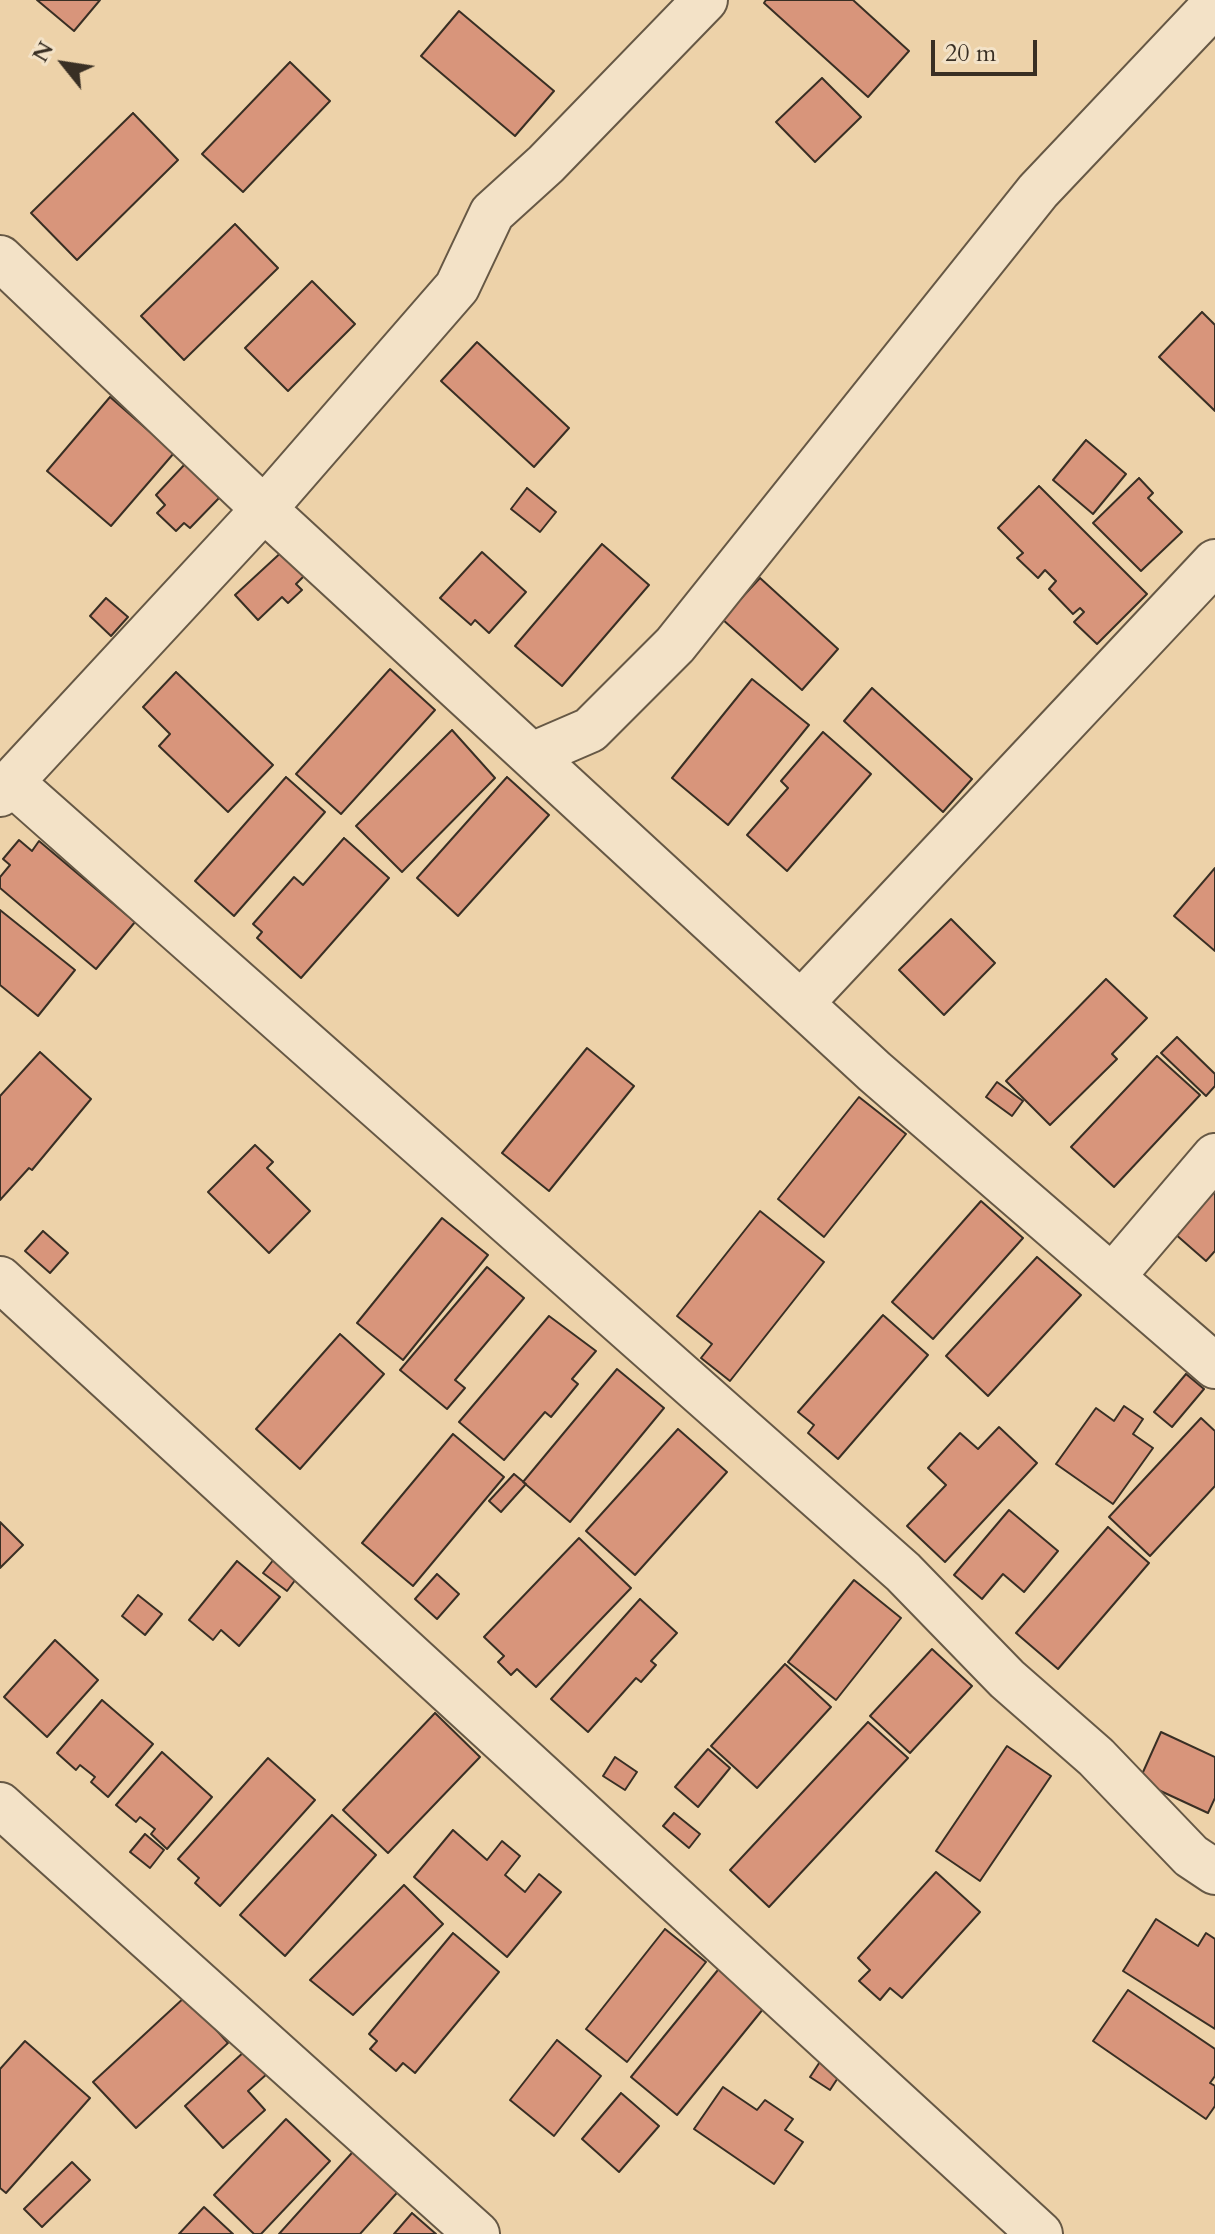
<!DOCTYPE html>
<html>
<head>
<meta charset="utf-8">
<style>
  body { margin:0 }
  #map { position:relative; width:1215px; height:2234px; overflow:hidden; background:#edd2a9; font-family:Cardo,serif }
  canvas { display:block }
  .north { position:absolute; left:24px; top:24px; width:80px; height:80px; -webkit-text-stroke:6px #f3e2c7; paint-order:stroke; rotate:300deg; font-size:22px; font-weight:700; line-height:32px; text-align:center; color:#392f24 }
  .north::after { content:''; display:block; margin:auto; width:28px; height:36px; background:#392f24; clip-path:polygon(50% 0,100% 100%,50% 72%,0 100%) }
  .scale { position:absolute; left:931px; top:40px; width:106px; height:36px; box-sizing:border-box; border:4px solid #392f24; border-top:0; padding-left:10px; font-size:24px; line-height:28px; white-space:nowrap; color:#392f24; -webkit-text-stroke:6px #f3e2c7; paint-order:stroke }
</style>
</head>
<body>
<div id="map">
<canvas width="1215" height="2234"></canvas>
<div class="north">N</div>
<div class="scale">20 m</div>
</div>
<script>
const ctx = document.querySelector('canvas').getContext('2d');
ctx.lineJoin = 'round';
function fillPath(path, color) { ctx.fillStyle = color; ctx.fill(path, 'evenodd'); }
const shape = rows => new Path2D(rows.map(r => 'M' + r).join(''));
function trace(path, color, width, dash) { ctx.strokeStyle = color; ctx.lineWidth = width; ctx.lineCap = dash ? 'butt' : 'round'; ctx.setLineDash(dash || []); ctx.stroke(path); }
const building = shape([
  [37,0,100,0,74,31,37,0],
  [766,0,853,0,909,51,868,97,764,3,766,0],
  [459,11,554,91,515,136,421,56,459,11],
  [290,62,330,101,243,192,202,154,290,62],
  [822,78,861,117,815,162,776,122,822,78],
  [133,113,178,160,77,260,31,213,133,113],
  [235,224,278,268,184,360,141,316,235,224],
  [312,281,355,324,288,391,245,348,312,281],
  [1202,312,1215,325,1215,411,1159,357,1202,312],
  [477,342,569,428,534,467,441,381,477,342],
  [110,397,174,453,111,526,47,471,110,397],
  [1086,440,1126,474,1093,514,1053,480,1086,440],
  [185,464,220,497,190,528,184,523,176,531,157,513,165,505,156,495,185,464],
  [1139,478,1153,493,1148,498,1182,532,1141,571,1093,523,1139,478],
  [1039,486,1147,594,1097,644,1074,622,1084,612,1080,608,1073,614,1049,589,1056,581,1045,570,1038,578,1017,558,1023,553,998,528,1039,486],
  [527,488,556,512,540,532,511,509,527,488],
  [602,544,649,585,562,686,515,646,602,544],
  [286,548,308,572,296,584,302,590,288,603,282,597,258,620,235,595,286,548],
  [482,552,526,592,489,633,475,620,471,625,440,598,482,552],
  [760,578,838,649,802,690,722,619,760,578],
  [106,598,128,617,111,636,90,616,106,598],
  [390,669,435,710,341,814,296,774,390,669],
  [176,672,273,765,228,812,159,746,170,734,143,707,176,672],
  [752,679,809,725,728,825,672,778,752,679],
  [872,688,972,779,943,812,844,721,872,688],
  [452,730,495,778,402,872,356,826,452,730],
  [823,732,871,774,787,871,747,835,788,788,781,781,823,732],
  [286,777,325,812,234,916,195,881,286,777],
  [507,777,549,815,458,916,417,878,507,777],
  [344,838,389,878,301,978,257,938,262,932,253,924,294,877,303,885,344,838],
  [19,840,32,851,39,841,135,922,96,969,0,888,0,877,10,865,3,859,19,840],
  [1215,868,1215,951,1174,916,1215,868],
  [0,910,75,970,38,1016,0,985,0,910],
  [951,919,995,963,944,1015,899,970,951,919],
  [1106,979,1147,1018,1112,1054,1117,1059,1050,1125,1006,1081,1106,979],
  [1177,1037,1215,1074,1215,1086,1206,1096,1161,1053,1177,1037],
  [587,1048,634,1086,549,1191,502,1153,587,1048],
  [40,1052,91,1099,32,1170,29,1168,0,1200,0,1096,40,1052],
  [1157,1056,1200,1095,1114,1187,1071,1147,1157,1056],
  [997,1082,1023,1101,1012,1116,986,1097,997,1082],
  [859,1097,906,1134,824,1237,778,1199,859,1097],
  [255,1145,273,1162,267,1168,310,1211,269,1253,208,1192,255,1145],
  [1215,1187,1215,1251,1206,1261,1174,1233,1215,1187],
  [981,1201,1023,1238,933,1339,892,1302,981,1201],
  [760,1211,824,1262,730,1381,701,1358,712,1344,677,1316,760,1211],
  [442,1218,488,1255,403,1360,357,1323,442,1218],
  [43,1231,68,1253,50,1273,25,1251,43,1231],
  [1037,1257,1081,1295,988,1396,946,1356,1037,1257],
  [487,1267,524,1298,455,1380,465,1388,447,1409,400,1370,487,1267],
  [883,1315,928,1355,838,1459,808,1433,814,1425,798,1412,883,1315],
  [549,1316,596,1351,572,1379,578,1384,551,1417,545,1412,504,1460,459,1422,549,1316],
  [340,1334,384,1374,300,1469,256,1429,340,1334],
  [617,1369,664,1408,570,1522,523,1482,617,1369],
  [1186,1374,1204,1389,1172,1427,1154,1412,1186,1374],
  [1124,1406,1143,1419,1133,1434,1153,1448,1113,1504,1056,1464,1096,1408,1114,1421,1124,1406],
  [1201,1418,1215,1431,1215,1486,1150,1556,1109,1517,1201,1418],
  [999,1427,1037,1463,945,1562,907,1526,946,1485,928,1468,960,1433,978,1449,999,1427],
  [678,1429,727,1472,635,1575,586,1531,678,1429],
  [453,1434,504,1477,413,1586,362,1543,453,1434],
  [514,1474,526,1484,501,1512,489,1501,514,1474],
  [1009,1510,1058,1551,1024,1592,1003,1574,982,1599,954,1575,1009,1510],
  [0,1522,23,1545,0,1568,0,1522],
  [1108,1527,1149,1563,1058,1669,1016,1633,1108,1527],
  [579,1538,631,1588,536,1687,517,1669,511,1675,498,1662,504,1656,484,1637,579,1538],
  [282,1549,305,1567,287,1591,263,1573,282,1549],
  [237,1561,280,1597,239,1646,221,1630,213,1640,189,1620,237,1561],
  [437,1574,459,1594,437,1619,415,1599,437,1574],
  [854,1580,901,1618,836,1700,788,1662,854,1580],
  [138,1595,162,1614,145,1635,122,1616,138,1595],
  [640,1599,677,1633,651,1661,656,1665,641,1682,636,1678,588,1732,551,1699,640,1599],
  [55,1640,98,1680,47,1737,4,1697,55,1640],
  [932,1649,972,1686,910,1753,870,1716,932,1649],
  [785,1664,831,1707,757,1788,711,1746,785,1664],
  [102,1700,153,1744,108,1797,91,1782,95,1777,80,1765,76,1770,57,1753,102,1700],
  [435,1713,480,1757,388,1853,343,1810,435,1713],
  [868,1722,908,1758,769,1907,730,1870,868,1722],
  [1161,1732,1215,1757,1215,1798,1208,1813,1139,1781,1161,1732],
  [1007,1746,1051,1776,980,1881,936,1851,1007,1746],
  [708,1749,730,1768,698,1807,675,1787,708,1749],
  [162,1752,212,1797,167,1849,151,1834,155,1829,140,1817,136,1822,116,1805,162,1752],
  [615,1757,637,1772,625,1790,603,1776,615,1757],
  [268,1758,315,1800,220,1906,195,1883,199,1878,178,1859,268,1758],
  [674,1813,700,1834,689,1848,663,1826,674,1813],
  [332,1815,376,1855,285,1956,240,1915,332,1815],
  [453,1830,487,1860,502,1841,520,1856,505,1875,525,1892,539,1874,561,1892,507,1957,414,1877,453,1830],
  [145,1834,164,1850,150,1868,130,1852,145,1834],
  [936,1872,980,1912,902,1998,890,1988,880,2000,859,1981,870,1970,858,1958,936,1872],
  [404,1885,443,1924,353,2015,310,1980,404,1885],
  [1156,1919,1198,1946,1206,1933,1215,1939,1215,2029,1123,1971,1156,1919],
  [665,1929,706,1962,627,2062,586,2029,665,1929],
  [453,1933,499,1972,415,2073,403,2063,396,2071,370,2049,377,2041,369,2034,453,1933],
  [726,1960,772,1998,677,2115,631,2077,726,1960],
  [1128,1990,1215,2049,1215,2076,1210,2083,1215,2086,1215,2106,1206,2119,1093,2041,1128,1990],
  [186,1996,228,2043,136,2128,93,2082,186,1996],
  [557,2040,601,2076,554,2136,510,2100,557,2040],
  [25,2041,90,2098,6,2193,0,2188,0,2069,25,2041],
  [246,2050,268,2073,248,2091,265,2110,223,2148,185,2106,246,2050],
  [827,2051,847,2064,830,2090,810,2077,827,2051],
  [723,2087,757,2110,765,2100,793,2119,785,2130,803,2142,774,2184,694,2129,723,2087],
  [621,2093,659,2126,619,2172,582,2139,621,2093],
  [286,2119,330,2161,261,2234,254,2234,214,2195,286,2119],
  [359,2145,404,2185,360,2234,279,2234,359,2145],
  [72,2162,90,2180,42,2227,24,2209,72,2162],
  [204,2207,233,2234,179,2234,204,2207],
  [412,2213,436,2234,394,2234,412,2213]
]);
fillPath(building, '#d8957b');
trace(building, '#392f24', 2);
const minor = shape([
  [0,258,264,509,875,1072,1215,1366],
  [532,755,590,730,675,645,1038,191,1215,4],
  [11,782,903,1572,1007,1679,1096,1757,1191,1856,1215,1872],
  [0,794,264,509,457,287,492,213,546,164,705,0],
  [802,1002,1215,562],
  [1112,1277,1215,1156],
  [0,1279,1040,2234],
  [0,1805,477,2234]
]);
trace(minor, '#665845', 48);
trace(minor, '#f3e2c7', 44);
</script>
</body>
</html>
